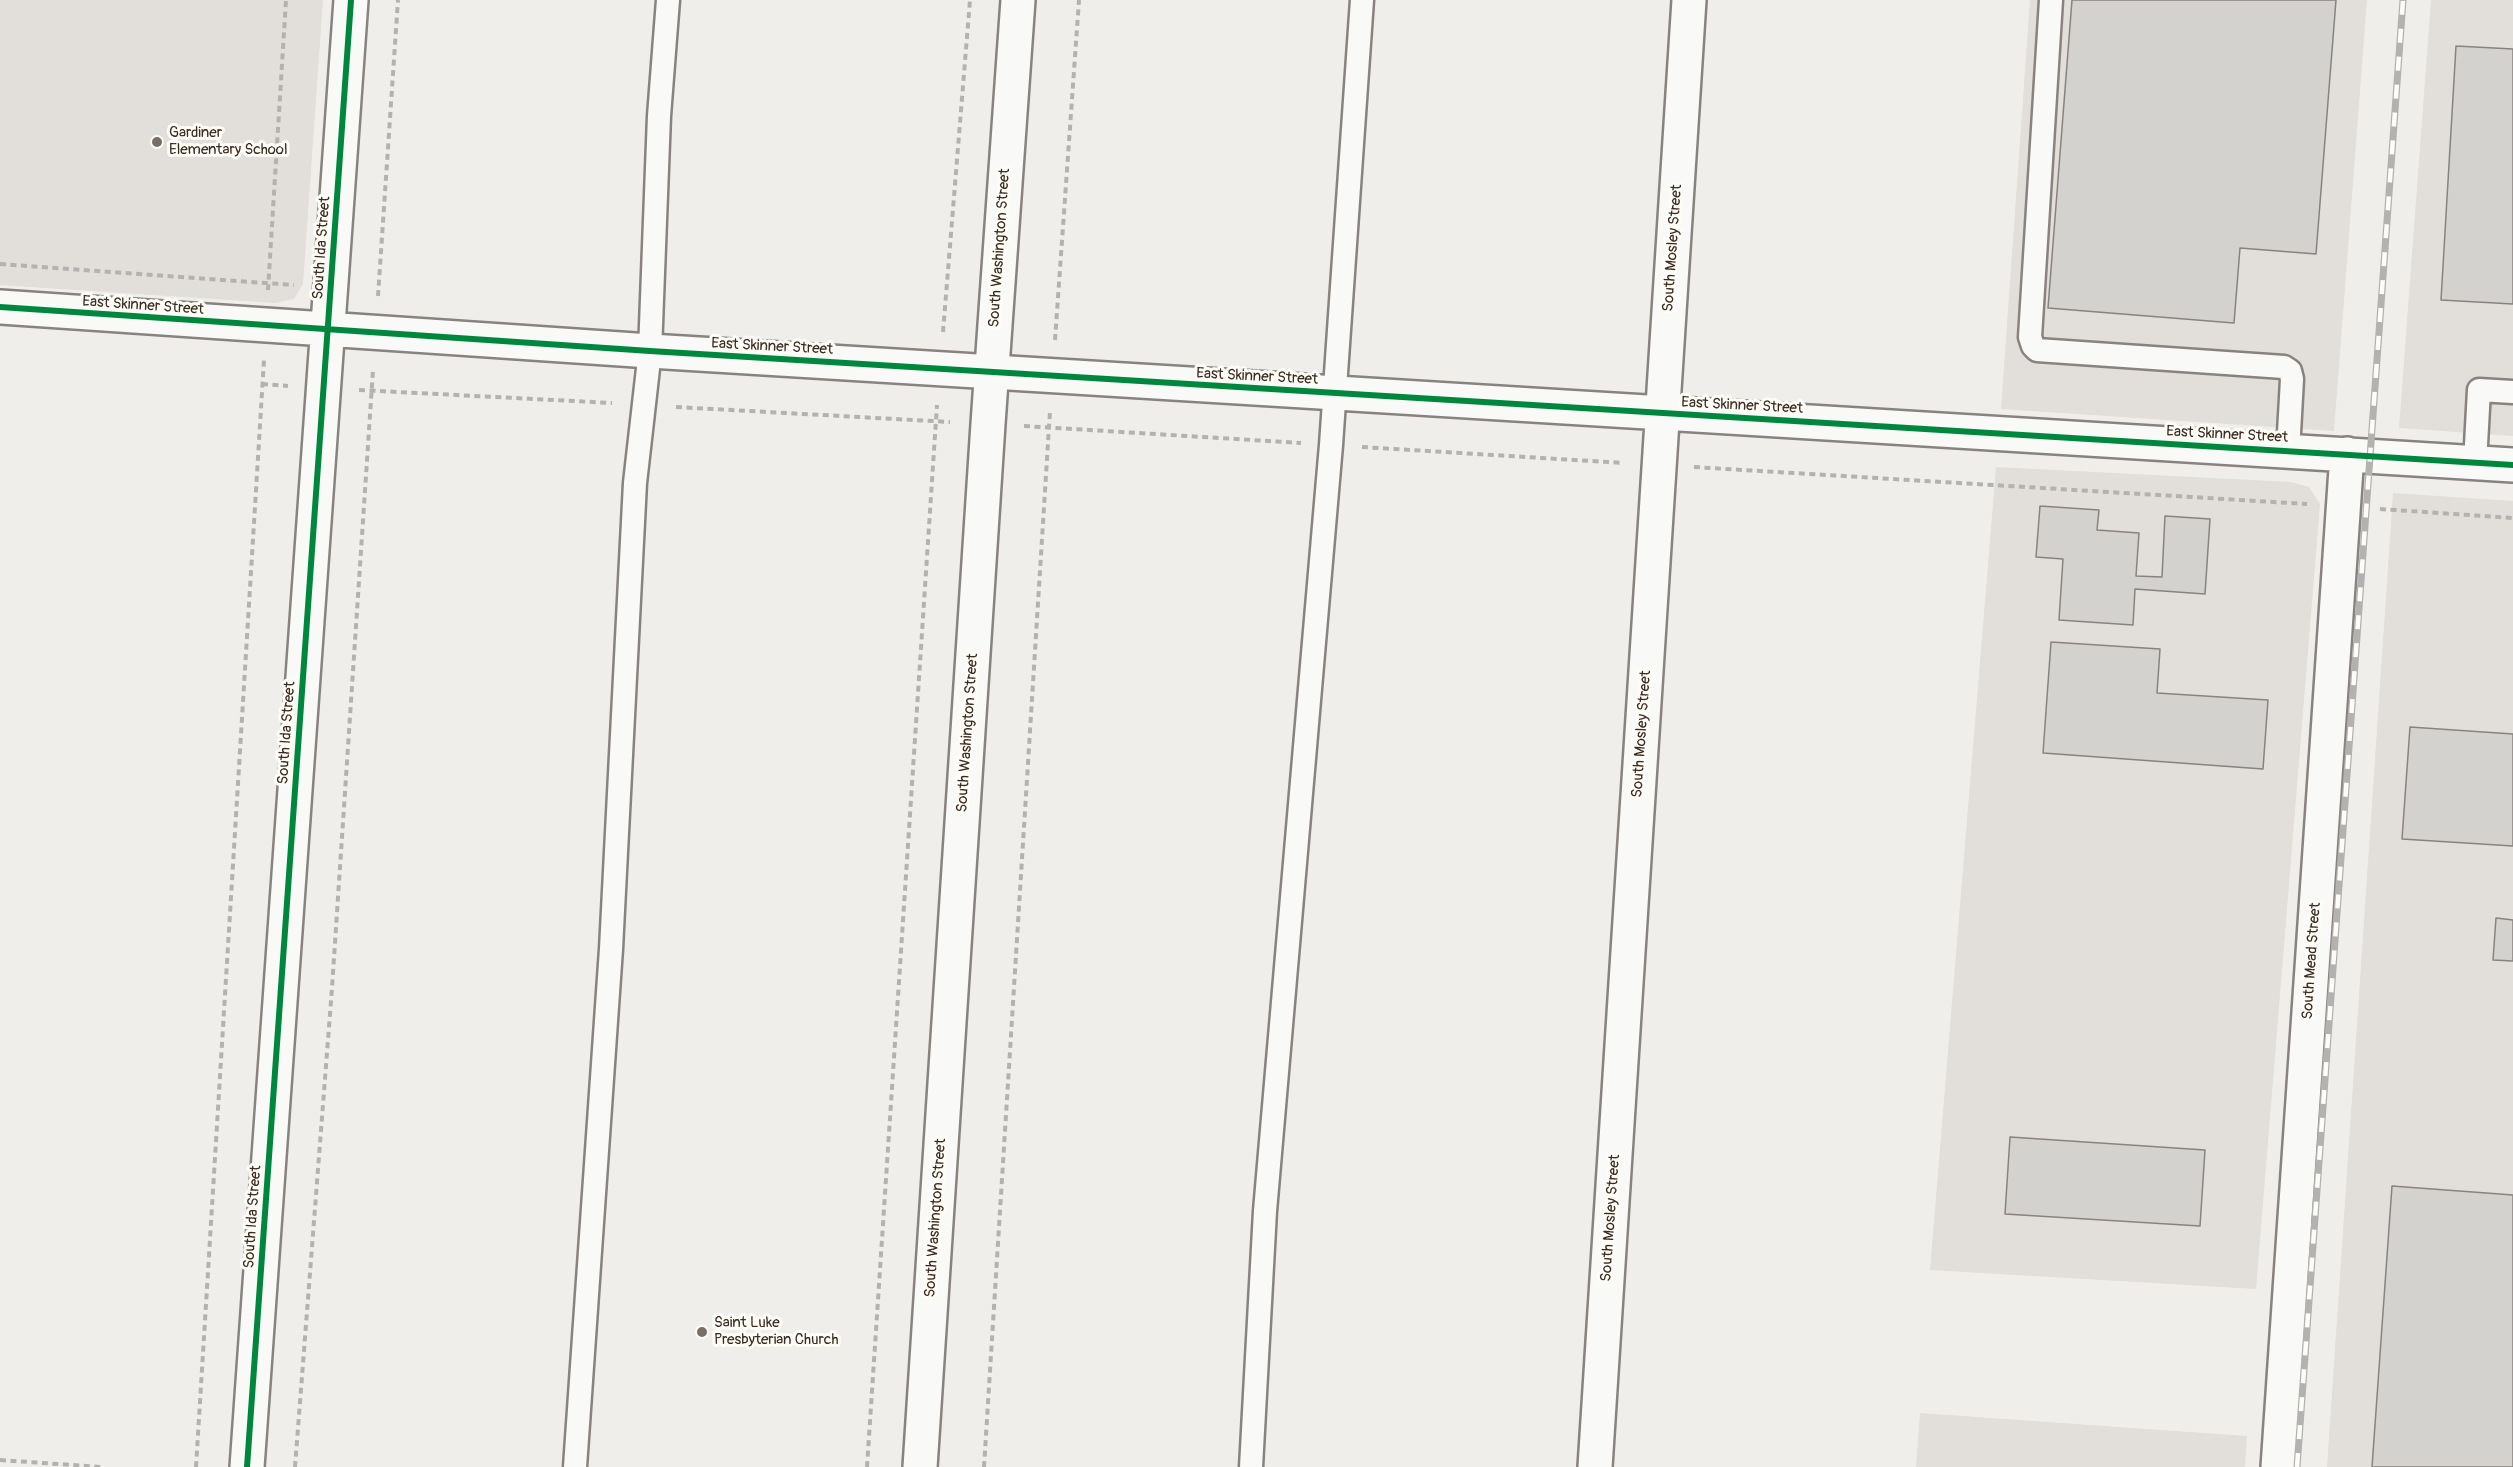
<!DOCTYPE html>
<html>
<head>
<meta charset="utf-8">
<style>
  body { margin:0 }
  canvas { display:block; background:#f0eeeb }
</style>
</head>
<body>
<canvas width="2513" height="1467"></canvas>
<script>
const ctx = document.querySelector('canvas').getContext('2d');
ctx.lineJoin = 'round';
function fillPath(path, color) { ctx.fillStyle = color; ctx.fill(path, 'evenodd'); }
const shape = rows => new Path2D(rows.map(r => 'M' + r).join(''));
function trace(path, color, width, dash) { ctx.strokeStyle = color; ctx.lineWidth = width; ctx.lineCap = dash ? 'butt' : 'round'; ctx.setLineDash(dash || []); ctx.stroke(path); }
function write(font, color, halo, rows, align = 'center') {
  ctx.font = font + ' Pangolin,sans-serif'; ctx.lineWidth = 6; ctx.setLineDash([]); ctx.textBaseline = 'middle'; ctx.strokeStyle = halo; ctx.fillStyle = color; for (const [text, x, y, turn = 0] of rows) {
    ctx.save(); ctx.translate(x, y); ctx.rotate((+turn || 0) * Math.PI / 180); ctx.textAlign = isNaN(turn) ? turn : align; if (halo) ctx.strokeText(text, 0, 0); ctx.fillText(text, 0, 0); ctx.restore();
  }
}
fillPath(shape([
  [0,0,323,0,303,284,294,299,275,303,0,285],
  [2030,0,2367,0,2334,431,2001,409],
  [2431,0,2513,0,2513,436,2399,428],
  [1996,467,2291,482,2309,487,2320,504,2256,1289,1930,1270],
  [2393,493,2513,501,2513,1467,2327,1467]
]), '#e2deda');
fillPath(shape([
  [1920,1413,2247,1436,2245,1467,1916,1467]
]), '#e2dfda');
const building = shape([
  [2072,0,2336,0,2316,254,2240,248,2234,323,2048,308,2072,0],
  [2456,46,2513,49,2513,304,2441,300,2456,46],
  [2040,506,2099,510,2097,530,2139,533,2136,576,2162,577,2165,516,2210,519,2205,594,2135,589,2133,625,2059,620,2063,559,2036,557,2040,506],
  [2051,642,2160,649,2157,693,2268,700,2263,769,2043,753,2051,642],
  [2410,727,2513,734,2513,846,2402,839,2410,727],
  [2496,918,2513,920,2513,961,2493,960,2496,918],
  [2010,1137,2205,1150,2200,1226,2005,1214,2010,1137],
  [2392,1186,2513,1195,2513,1467,2372,1467,2392,1186]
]);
fillPath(building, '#d4d2cf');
trace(building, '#88837f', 1.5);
const service = shape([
  [2051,0,2030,337,2033,346,2037,350,2284,367,2290,371,2292,379,2288,451],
  [2475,463,2479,390,2513,392],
  [575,1467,611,949,635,483,650,351,659,116,668,0],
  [1251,1467,1265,1211,1331,445,1362,0]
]);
const minor = shape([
  [0,307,650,351,2513,465],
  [247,1467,351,0],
  [1595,1467,1689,0],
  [2278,1467,2347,454]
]);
const tertiary = shape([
  [920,1467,988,424,1018,0]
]);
trace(service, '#88837f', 27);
trace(minor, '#88837f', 38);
trace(tertiary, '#88837f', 38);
trace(shape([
  [0,264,294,285],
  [268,290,286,0],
  [378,296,398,0],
  [943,332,970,0],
  [1055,340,1079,0],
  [262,384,288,386],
  [359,390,612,403],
  [676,407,950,422],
  [1024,426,1301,443],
  [1362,447,1624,463],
  [1694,467,2307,504],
  [2380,509,2513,518],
  [0,1460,101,1467],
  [196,1467,264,360],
  [295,1467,332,988,373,370],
  [867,1467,937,405],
  [984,1467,1050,411]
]), '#b4b2b0', 4, [6, 4.5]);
trace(service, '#f9f9f7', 22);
trace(minor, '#f9f9f7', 33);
trace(tertiary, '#f9f9f7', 33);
const rail = shape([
  [2297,1467,2403,0]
]);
trace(rail, '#b4b2b0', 7);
trace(rail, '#fdfcf7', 4.5, [14]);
trace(shape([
  [0,307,650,351,2513,465],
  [247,1467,351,0]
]), '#00873e', 6);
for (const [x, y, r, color] of [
  [157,142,6,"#7a6f66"],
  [702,1332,6,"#7a6f66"]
]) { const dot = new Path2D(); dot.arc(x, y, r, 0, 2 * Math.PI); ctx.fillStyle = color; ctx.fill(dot); trace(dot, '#fdfcf7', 2); }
write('15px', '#3b2a1e', '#fdfcf7', [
  ["Gardiner",169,133],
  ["Elementary School",169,150],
  ["Saint Luke",714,1323],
  ["Presbyterian Church",714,1340]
], 'left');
write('15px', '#3b2a1e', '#fdfcf7', [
  ["South Ida Street",322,248,-86],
  ["South Washington Street",1000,248,-86],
  ["South Mosley Street",1673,248,-86],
  ["East Skinner Street",143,306,4],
  ["East Skinner Street",772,347,3],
  ["East Skinner Street",1257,377,3],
  ["East Skinner Street",1742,406,3],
  ["East Skinner Street",2227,435,3],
  ["South Ida Street",287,733,-86],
  ["South Washington Street",968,733,-86],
  ["South Mosley Street",1642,734,-86],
  ["South Mead Street",2312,961,-86],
  ["South Ida Street",253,1217,-86],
  ["South Washington Street",936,1218,-86],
  ["South Mosley Street",1611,1218,-86]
]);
</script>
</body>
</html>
